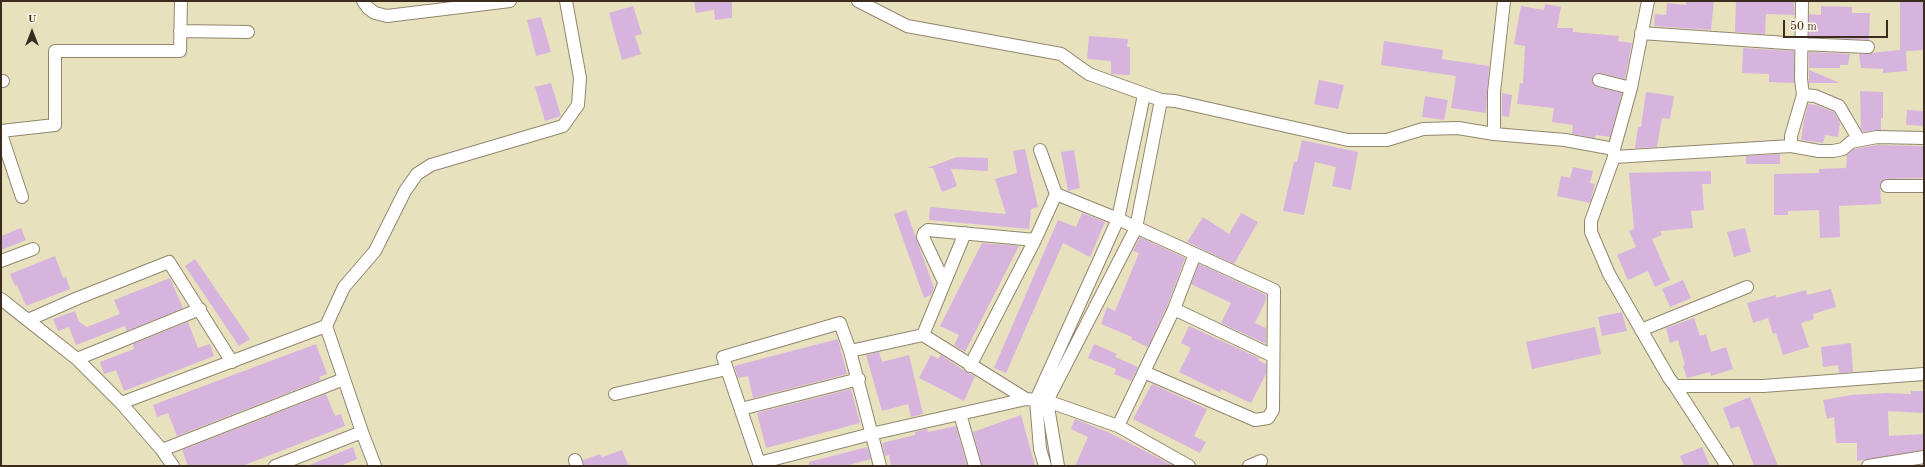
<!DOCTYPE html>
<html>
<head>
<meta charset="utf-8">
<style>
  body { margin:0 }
  #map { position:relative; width:1925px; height:467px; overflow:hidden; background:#e8e1be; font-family:"Old Standard TT",serif }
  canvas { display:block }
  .frame { position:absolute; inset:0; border:2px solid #3b2a1e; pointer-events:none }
  .north { position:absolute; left:12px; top:12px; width:40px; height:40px; -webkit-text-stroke:3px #fcf5e5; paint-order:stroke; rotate:0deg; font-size:11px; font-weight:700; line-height:16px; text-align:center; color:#3b2a1e }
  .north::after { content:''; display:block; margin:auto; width:14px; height:18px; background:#3b2a1e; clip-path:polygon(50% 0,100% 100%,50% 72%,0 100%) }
  .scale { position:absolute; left:1783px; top:20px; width:105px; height:18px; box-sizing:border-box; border:2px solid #3b2a1e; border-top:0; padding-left:5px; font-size:12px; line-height:14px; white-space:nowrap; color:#3b2a1e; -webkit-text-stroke:3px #fcf5e5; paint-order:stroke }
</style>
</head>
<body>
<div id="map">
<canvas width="1925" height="467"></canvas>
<div class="frame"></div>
<div class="north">U</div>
<div class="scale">50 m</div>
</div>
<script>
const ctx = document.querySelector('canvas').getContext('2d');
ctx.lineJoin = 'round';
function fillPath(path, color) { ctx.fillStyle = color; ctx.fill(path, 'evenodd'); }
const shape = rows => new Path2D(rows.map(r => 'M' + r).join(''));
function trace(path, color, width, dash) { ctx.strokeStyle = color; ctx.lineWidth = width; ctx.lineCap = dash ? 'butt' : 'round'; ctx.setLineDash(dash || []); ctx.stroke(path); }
fillPath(shape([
  [694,1,732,1,732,18,715,20,714,10,696,13],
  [1686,1,1714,1,1711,30,1654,26,1655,14,1666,15,1667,3,1686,5],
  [1736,1,1794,1,1794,15,1766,14,1765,34,1735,32],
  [1900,1,1923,1,1924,50,1906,51,1907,71,1883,73,1883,69,1861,68,1859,54,1900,50],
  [1545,4,1561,7,1557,28,1573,28,1573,32,1619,36,1618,41,1632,43,1625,79,1600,73,1594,75,1592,79,1594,85,1597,87,1622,93,1610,137,1596,135,1595,138,1572,134,1573,125,1552,122,1554,108,1517,104,1520,83,1523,83,1525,46,1514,44,1521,6,1544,10],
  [633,6,642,34,635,36,641,54,622,60,609,13],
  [1821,6,1852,7,1852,13,1870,13,1869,40,1809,37,1809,14,1821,15],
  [541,17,551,52,536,56,527,20],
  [1089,36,1128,39,1127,47,1130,47,1130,75,1111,74,1111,61,1087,59],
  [1384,41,1443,50,1442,59,1489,66,1486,113,1451,108,1456,76,1381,65],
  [1743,48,1794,51,1794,83,1769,82,1769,74,1742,73],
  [1809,52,1850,54,1848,65,1840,65,1840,68,1809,68],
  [1809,70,1840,83,1809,83],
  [1319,80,1344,85,1338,109,1314,104],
  [551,83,561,116,545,121,535,87],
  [1860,91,1883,92,1883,118,1881,118,1881,130,1863,132,1861,129],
  [1646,92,1674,96,1670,119,1662,118,1657,147,1635,148,1638,127,1641,127],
  [1502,93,1512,95,1509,117,1502,116],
  [1425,96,1448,100,1444,120,1422,117],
  [1808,104,1816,105,1834,112,1840,123,1838,137,1825,135,1823,143,1801,140,1804,120],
  [1907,110,1924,111,1924,126,1906,125],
  [1302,140,1358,152,1351,190,1332,186,1336,167,1315,162,1304,215,1283,211,1294,162,1297,162],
  [1878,145,1924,146,1924,178,1884,179,1880,186,1881,204,1839,206,1840,237,1820,238,1819,210,1788,211,1788,215,1774,215,1774,174,1819,173,1819,169,1846,168,1847,155,1854,149],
  [1025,149,1038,207,1031,209,1029,229,929,220,930,207,1006,214,995,179,1017,173,1013,151],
  [1074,150,1080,188,1068,191,1061,152],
  [1780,154,1780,164,1746,164,1746,156],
  [957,157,988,158,988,171,951,169,957,186,942,192,933,168,927,168],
  [1573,167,1593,171,1590,183,1595,184,1590,203,1557,196,1561,176,1570,178],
  [1711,171,1711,184,1702,184,1704,210,1691,211,1693,228,1660,231,1662,235,1652,239,1670,280,1655,287,1648,271,1628,280,1617,255,1636,247,1629,231,1634,229,1629,173],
  [906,210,934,288,931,295,924,298,894,214],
  [1082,213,1105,222,1090,257,1063,243,1006,373,994,368,1058,220,1076,227],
  [1241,213,1258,222,1234,264,1187,242,1203,217,1229,234],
  [21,228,26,240,1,250,1,236],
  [1745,228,1751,252,1734,257,1727,232],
  [1140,237,1185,258,1167,306,1148,347,1131,339,1132,337,1101,324,1107,307,1115,311,1139,253,1133,251],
  [982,243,1019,246,965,352,954,345,959,335,940,326],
  [55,256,63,278,66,277,70,289,26,306,17,285,15,286,10,274],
  [195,259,250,339,239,346,185,266],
  [1199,264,1266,295,1266,300,1255,323,1266,328,1266,344,1221,323,1231,303,1191,284],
  [170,278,183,308,127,331,125,326,76,345,69,327,58,331,53,319,75,311,79,322,87,327,120,314,114,300],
  [1683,280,1691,298,1670,307,1662,289],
  [1831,289,1836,307,1813,314,1814,319,1801,323,1809,347,1783,355,1776,333,1773,334,1768,318,1753,323,1747,303,1776,295,1776,298,1806,290,1807,295],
  [1622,312,1627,331,1602,336,1598,317],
  [1694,318,1700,336,1706,334,1711,352,1726,347,1733,369,1711,376,1710,372,1687,378,1683,366,1685,365,1678,340,1670,343,1666,328],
  [188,322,198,348,210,344,214,356,124,391,116,370,104,374,100,362,134,349,133,344],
  [1189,326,1259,358,1258,360,1266,364,1266,374,1251,403,1221,389,1220,392,1179,372,1191,348,1181,343],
  [1595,327,1601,354,1532,369,1526,342],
  [838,339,847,374,753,398,748,376,738,378,734,366],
  [1851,343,1853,372,1839,373,1838,365,1823,367,1821,347],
  [316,344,327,374,319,377,321,380,177,436,168,413,157,417,153,405],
  [1094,344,1117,354,1115,357,1138,367,1131,381,1114,374,1116,369,1088,358],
  [879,352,882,362,909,355,923,414,911,417,908,404,882,411,866,355],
  [931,355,938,359,941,355,966,372,975,376,964,401,919,378],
  [1152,384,1207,409,1194,436,1206,442,1200,453,1133,419],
  [851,389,860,423,766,448,757,413],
  [1911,391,1924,391,1924,413,1888,411,1889,436,1924,434,1924,450,1857,461,1857,443,1836,443,1834,417,1827,419,1823,400,1851,395,1887,393,1911,394],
  [326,394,335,416,341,414,345,426,242,466,188,466,182,450],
  [1750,397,1771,449,1778,466,1754,466,1739,426,1731,429,1723,408],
  [1021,415,1035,466,982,466,973,432],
  [1075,419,1110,433,1174,466,1075,466,1088,437,1071,429],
  [956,426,967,466,891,466,889,455,885,456,882,443,915,435,915,432,927,429,928,432],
  [353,447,357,459,340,466,307,466],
  [867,447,871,459,845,466,809,466,809,462],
  [1702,447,1710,466,1684,466,1680,456],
  [622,450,629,466,584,466,583,460,600,454,602,457]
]), '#d7b4de');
const street = shape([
  [363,1,368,8,375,13,387,16,510,1],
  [858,1,907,26,1061,54,1089,74,1161,100,1175,101,1348,140,1387,140,1423,129,1458,128,1494,134,1565,140,1614,149,1614,157,1591,221,1591,232,1609,274,1669,378,1675,386,1763,386,1924,374],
  [180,31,248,32],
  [1641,33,1801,44,1868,47],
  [1599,80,1631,88],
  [1,81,3,81],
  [1803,95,1815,96,1839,106,1859,140],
  [1161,100,1136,228,1047,401,1118,426,1189,466],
  [1,131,55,125,55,51,180,51,181,1],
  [1,134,22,197],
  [1494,134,1494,92,1504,1],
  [1791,146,1819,151,1833,151,1843,149,1851,142,1877,137,1924,138],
  [1614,149,1631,88,1648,1],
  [1614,157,1791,146,1791,136,1803,95,1801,79,1802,1],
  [1887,186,1924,186],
  [1056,194,1118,219,1274,290,1273,410,1268,418,1255,420,1144,372],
  [1,261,33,249],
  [944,282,923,237,924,233,928,230,1035,240],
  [1,299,77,359,121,403,162,450,173,466],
  [1174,309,1273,356],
  [28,320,78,298,169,262,232,362],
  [326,326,362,432,375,466],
  [1641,330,1747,287],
  [923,335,965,233],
  [850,351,880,466],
  [77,359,200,309],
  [970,366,1035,240,1056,194,1040,150],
  [727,369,760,466],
  [1675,386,1727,466],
  [615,394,727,369,723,357,840,323,850,351,923,335,1026,399,1047,401,1058,466],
  [121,403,326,326,344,287,375,251,405,191,417,174,431,165,563,126,578,105,580,78,566,1],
  [741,409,859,379],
  [960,414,975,466],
  [1118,426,1174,309,1195,254],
  [162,450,344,379],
  [575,460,577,466],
  [759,463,871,434,1026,399],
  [275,466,362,432],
  [1045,466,1040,449,1036,400,1118,219,1144,95],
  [1249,466,1261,461],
  [1868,466,1924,457]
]);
trace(street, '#92866e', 14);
trace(street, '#fff', 12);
</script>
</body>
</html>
